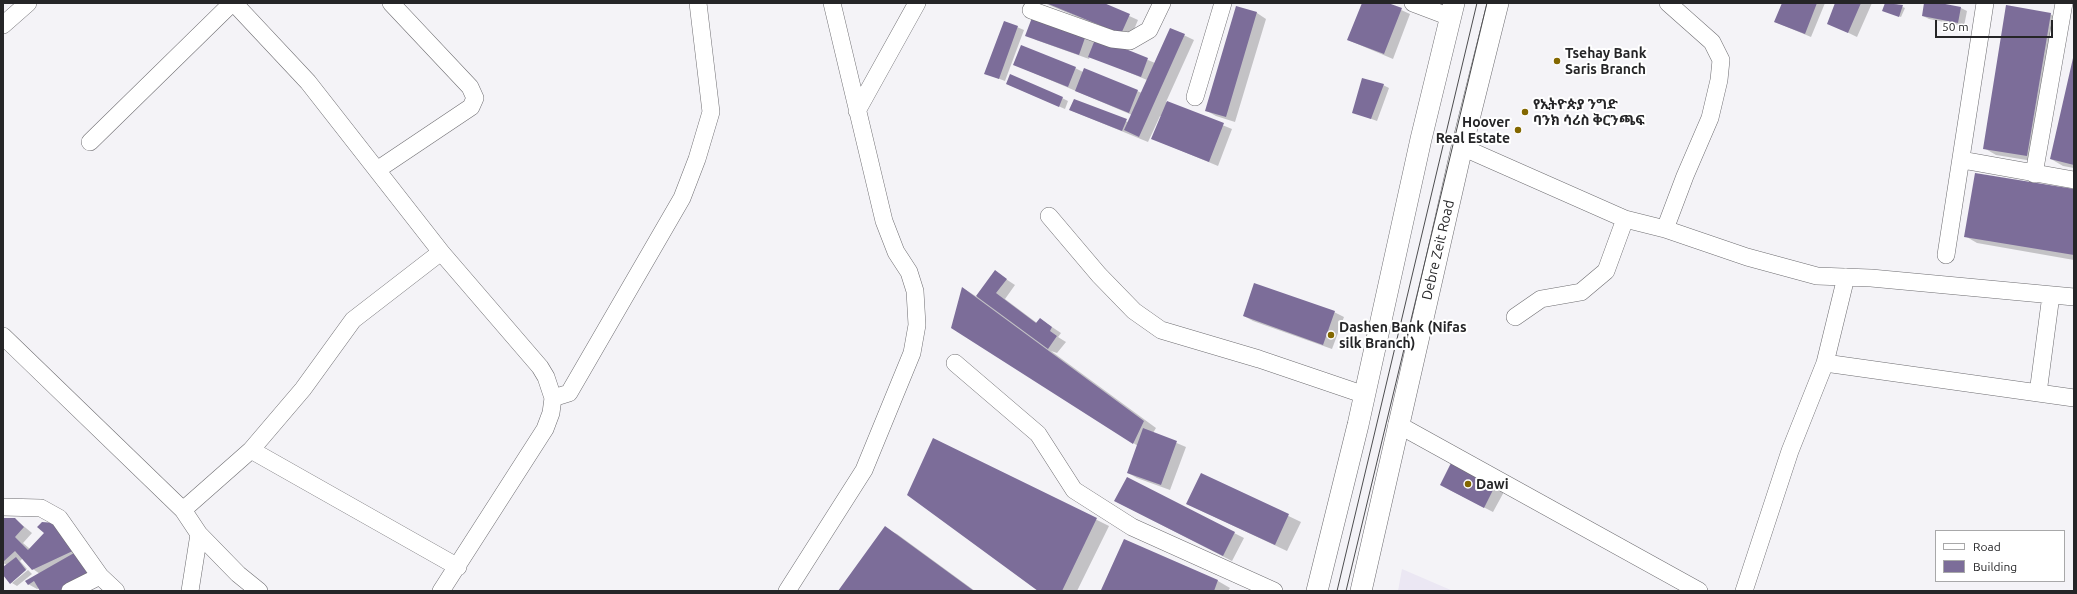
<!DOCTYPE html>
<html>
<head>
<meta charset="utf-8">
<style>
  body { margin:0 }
  #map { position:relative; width:2077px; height:594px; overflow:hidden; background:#f4f3f7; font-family:Ubuntu,sans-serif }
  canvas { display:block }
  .frame { position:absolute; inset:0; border:4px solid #252527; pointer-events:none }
  .legend { position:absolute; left:1935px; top:530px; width:130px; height:52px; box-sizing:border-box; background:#fff; border:1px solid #a8a8a9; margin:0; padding:5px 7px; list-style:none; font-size:12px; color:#252527 }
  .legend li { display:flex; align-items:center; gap:8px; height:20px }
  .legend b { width:20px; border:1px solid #a8a8a9 }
  .scale { position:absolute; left:1935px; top:20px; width:118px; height:18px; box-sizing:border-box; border:2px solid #252527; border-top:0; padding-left:5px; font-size:12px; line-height:14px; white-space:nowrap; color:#252527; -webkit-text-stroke:3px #fff; paint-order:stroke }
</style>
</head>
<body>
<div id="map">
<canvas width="2077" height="594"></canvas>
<div class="frame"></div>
<ul class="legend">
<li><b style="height:5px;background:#fff"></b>Road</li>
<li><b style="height:11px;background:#7c6d99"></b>Building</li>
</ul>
<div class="scale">50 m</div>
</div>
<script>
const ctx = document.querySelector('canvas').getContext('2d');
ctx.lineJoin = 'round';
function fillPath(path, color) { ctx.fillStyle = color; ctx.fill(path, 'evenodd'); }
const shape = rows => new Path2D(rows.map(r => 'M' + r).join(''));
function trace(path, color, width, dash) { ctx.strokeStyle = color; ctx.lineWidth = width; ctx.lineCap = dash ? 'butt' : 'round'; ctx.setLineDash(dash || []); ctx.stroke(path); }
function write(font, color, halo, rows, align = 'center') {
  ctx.font = font + ' Ubuntu,"Noto Sans Ethiopic",sans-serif'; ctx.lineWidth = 4; ctx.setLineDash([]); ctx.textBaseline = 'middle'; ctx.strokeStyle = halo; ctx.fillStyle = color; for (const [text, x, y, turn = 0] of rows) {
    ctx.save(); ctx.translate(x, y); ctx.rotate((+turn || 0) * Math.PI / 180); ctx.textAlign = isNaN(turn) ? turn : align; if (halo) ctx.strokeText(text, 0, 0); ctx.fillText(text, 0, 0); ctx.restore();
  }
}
fillPath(shape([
  [1402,569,1453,591,1398,591]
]), '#ebe7f3');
fillPath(shape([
  [1044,3,1101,3,1138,20,1130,39],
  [1363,3,1386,3,1410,14,1393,59,1348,40],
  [1783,3,1825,3,1811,37,1775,22],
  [1837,3,1872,3,1857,37,1828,23],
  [1886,3,1894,3,1905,8,1901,17,1883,10],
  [1925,3,1961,8,1967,11,1964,26,1929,19,1923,16],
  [1237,7,1257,13,1266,19,1235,122,1216,116,1207,111],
  [2050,14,2062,21,2039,162,1996,155,1984,148],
  [1005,22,1024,30,1005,81,992,76],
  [1171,29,1194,40,1166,102,1232,129,1218,166,1153,139,1162,116,1160,116,1148,142,1070,110,1129,122,1132,115,1015,65,1075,68,1083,72,1085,70,1142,93,1147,80,1090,56,1089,59,1036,40,1027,35,1096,38,1155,63],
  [2074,60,2074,168,2063,166,2051,159],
  [1007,84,1062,98,1068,101,1065,109],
  [1383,85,1389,88,1377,121,1353,112],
  [2074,190,2074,260,1977,243,1965,236],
  [995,272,1015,285,1005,299,1037,323,1040,319,1061,333,1058,337,1066,342,1057,353,1051,351,1156,428,1153,433,1186,447,1170,490,1137,478,1128,473,1138,446,952,327,963,288,977,297],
  [1334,312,1344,317,1332,349,1253,321,1244,316],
  [934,439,1109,526,1077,591,1040,591],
  [1453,463,1505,490,1493,512,1450,490],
  [1201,474,1301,522,1287,551,1187,504],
  [1127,479,1244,538,1232,561,1115,501],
  [3,519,15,519,32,533,23,543,30,549,81,551,41,591,40,588,37,589,28,584,40,574,33,569,23,558,20,561,27,569,11,583,3,573,3,568,7,565,3,563],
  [885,528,897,534,975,591,840,591],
  [1125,540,1218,581,1230,588,1228,591,1104,591,1102,590],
  [28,570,32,574,17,586,12,583]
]), '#0003');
fillPath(shape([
  [1046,3,1104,3,1130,14,1121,34],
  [1362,3,1388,3,1402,8,1384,54,1347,40],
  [1782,3,1817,3,1805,34,1774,22],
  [1835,3,1861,3,1848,33,1827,24],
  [1885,3,1903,5,1899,17,1882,11],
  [1924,3,1940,3,1961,7,1958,23,1922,16],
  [2006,5,2051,13,2027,156,1983,149],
  [1236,6,1257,12,1226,117,1205,111],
  [1033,15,1086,35,1079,55,1025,36],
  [1004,21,1018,26,999,79,984,74],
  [1170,28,1185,34,1139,137,1124,130],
  [1096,37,1148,58,1141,77,1088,57],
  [1021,45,1076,67,1068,87,1013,65],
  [2073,58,2074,59,2074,165,2050,159],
  [1084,68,1138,90,1129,113,1075,91],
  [1010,74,1063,97,1059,107,1006,84],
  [1362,78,1384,84,1371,119,1352,113],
  [1074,99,1127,119,1122,131,1069,110],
  [1167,101,1224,123,1209,162,1151,139],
  [1975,173,2074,189,2074,255,1964,237],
  [995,270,1007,279,996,293,1036,323,1040,318,1052,327,1050,331,1057,336,1048,349,976,296],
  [1254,283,1335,311,1323,345,1243,316],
  [962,287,1144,421,1133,444,951,328],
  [1143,428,1177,441,1161,485,1127,473],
  [933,438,1097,518,1062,591,1038,591,907,495],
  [1452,461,1496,484,1484,508,1440,485],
  [1201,473,1289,514,1275,545,1186,504],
  [1127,477,1235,532,1223,556,1114,501],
  [3,518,15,518,24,527,15,537,28,550,44,533,37,527,42,522,55,523,77,549,32,570,15,551,3,562],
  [885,526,974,591,838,591],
  [1124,539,1218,580,1214,591,1101,590],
  [81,549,94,573,63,591,40,591,34,581,28,585,25,581],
  [16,557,26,570,10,584,3,575,3,567]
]), '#7c6d99');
const minor = shape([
  [234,3,308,82,441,252,540,367,546,377,553,398,551,413,545,429,441,591],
  [1413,3,1450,17],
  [1031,10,1112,39,1130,41,1149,30,1162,3],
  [3,25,28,3],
  [1195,97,1223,3],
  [857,111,917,3],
  [90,142,232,3],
  [1462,147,1625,219,1665,229,1747,257,1817,276,1871,278,2074,297],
  [1962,160,2074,180],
  [377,170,471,107,475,98,470,87,391,3],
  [2034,174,2064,3],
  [1049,216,1099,275,1134,311,1161,330,1259,359,1365,395],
  [1665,229,1685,176,1710,118,1719,80,1721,60,1712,42,1668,3],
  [1946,255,1985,3],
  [1515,317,1541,299,1581,292,1606,271,1625,219],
  [3,336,183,510,199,534,238,574,259,591],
  [955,363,1038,434,1074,490,1132,527,1274,591],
  [1825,363,2074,398],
  [2038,393,2051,295],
  [553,398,569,393,682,198,697,159,711,112,698,3],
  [1397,424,1699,591],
  [251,450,458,567],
  [3,507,41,508,59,518,100,576,116,591],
  [183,510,251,450,303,389,353,320,441,252],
  [70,591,100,576],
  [190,591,199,534],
  [787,591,864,470,912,353,917,325,915,291,909,272,896,252,884,221,832,3],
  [1744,591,1790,451,1825,363,1846,277]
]);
const major = shape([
  [1317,591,1358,425,1421,139,1454,3],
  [1361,591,1462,147,1498,3]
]);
trace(minor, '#6e6d71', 18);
trace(major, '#6e6d71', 22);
trace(minor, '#fff', 17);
trace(major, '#fff', 21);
trace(shape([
  [1337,591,1477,3],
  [1346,591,1487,3]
]), '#4c4c4e', 1);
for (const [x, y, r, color] of [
  [1557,61,4,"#836700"],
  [1525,112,4,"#836700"],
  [1518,130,4,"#836700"],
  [1331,335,4,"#836700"],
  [1468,484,4,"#836700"]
]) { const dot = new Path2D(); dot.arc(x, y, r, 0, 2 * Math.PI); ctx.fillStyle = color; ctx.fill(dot); trace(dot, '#fff', 1.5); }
write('bold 14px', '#252527', '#fff', [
  ["Tsehay Bank",1565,53],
  ["Saris Branch",1565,69],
  ["የኢትዮጵያ ንግድ",1533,104],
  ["ባንክ ሳሪስ ቅርንጫፍ",1533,120],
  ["Hoover",1510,122,"right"],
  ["Real Estate",1510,138,"right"],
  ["Dashen Bank (Nifas",1339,327],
  ["silk Branch)",1339,343],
  ["Dawi",1476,484]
], 'left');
write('14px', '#252527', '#fff', [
  ["Debre Zeit Road",1438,250,-77]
]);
</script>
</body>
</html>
